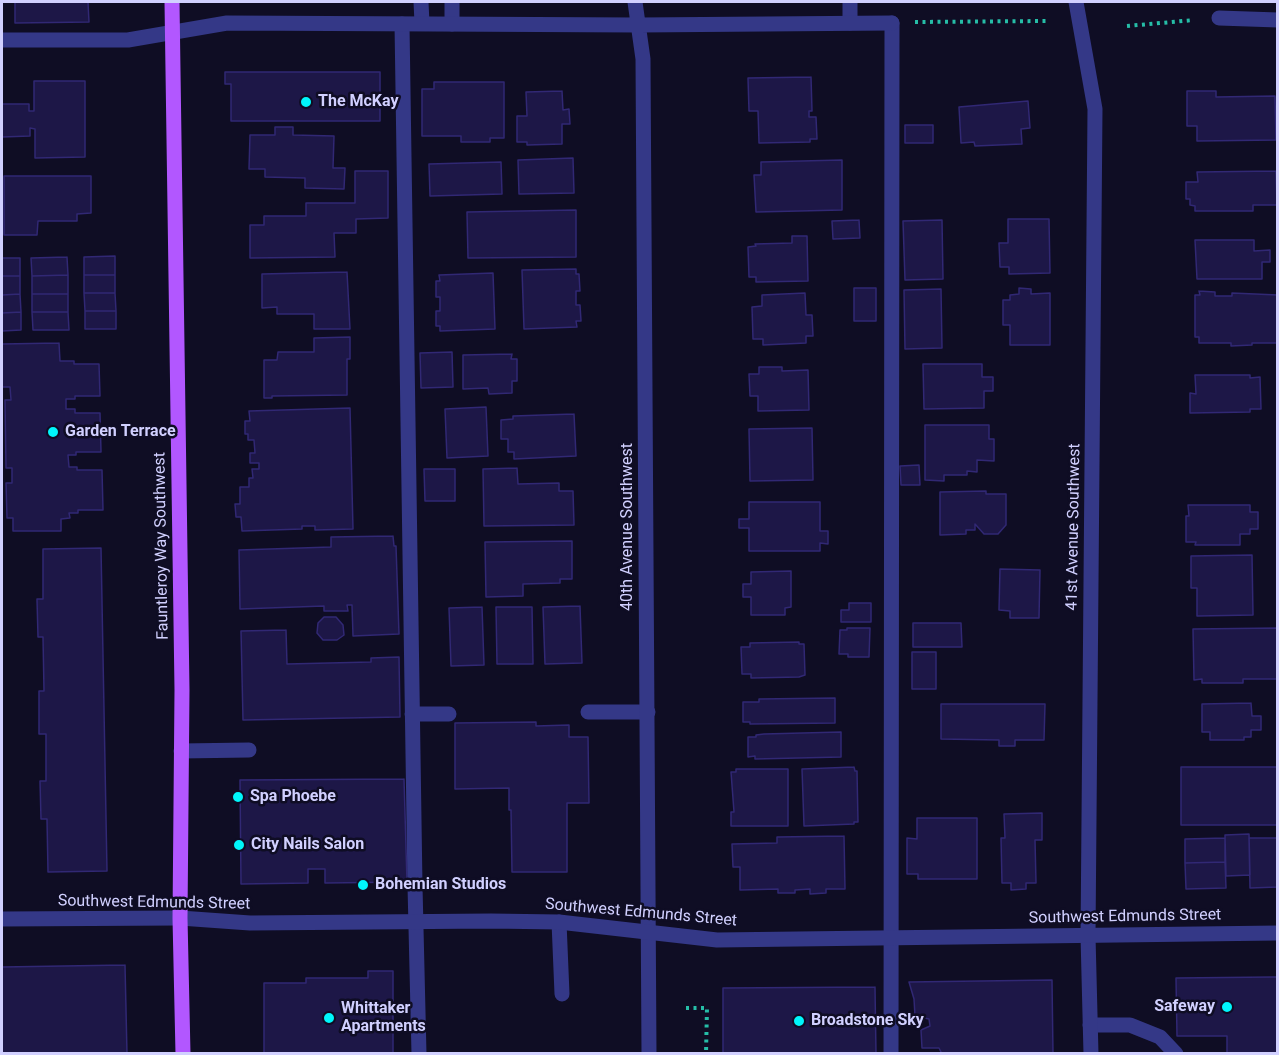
<!DOCTYPE html>
<html>
<head>
<meta charset="utf-8">
<style>
  body { margin:0 }
  #map { position:relative; width:1279px; height:1055px; overflow:hidden; background:#0f0d24; font-family:Roboto,sans-serif }
  canvas { display:block }
  .frame { position:absolute; inset:0; border:3px solid #d1d0ff; pointer-events:none }
</style>
</head>
<body>
<div id="map">
<canvas width="1279" height="1055"></canvas>
<div class="frame"></div>
</div>
<script>
const ctx = document.querySelector('canvas').getContext('2d');
ctx.lineJoin = 'round';
function fillPath(path, color) { ctx.fillStyle = color; ctx.fill(path, 'evenodd'); }
const shape = rows => new Path2D(rows.map(r => 'M' + r).join(''));
function trace(path, color, width, dash) { ctx.strokeStyle = color; ctx.lineWidth = width; ctx.lineCap = dash ? 'butt' : 'round'; ctx.setLineDash(dash || []); ctx.stroke(path); }
function write(font, color, halo, rows, align = 'center') {
  ctx.font = font + ' Roboto,sans-serif'; ctx.lineWidth = 5; ctx.setLineDash([]); ctx.textBaseline = 'middle'; ctx.strokeStyle = halo; ctx.fillStyle = color; for (const [text, x, y, turn = 0] of rows) {
    ctx.save(); ctx.translate(x, y); ctx.rotate((+turn || 0) * Math.PI / 180); ctx.textAlign = isNaN(turn) ? turn : align; if (halo) ctx.strokeText(text, 0, 0); ctx.fillText(text, 0, 0); ctx.restore();
  }
}
const building = shape([
  [15,2,95,2,88,2,89,22,15,23,15,2],
  [225,72,380,72,380,121,231,121,231,84,225,84,225,72],
  [811,77,812,111,809,111,809,117,816,117,817,139,810,139,810,142,759,143,758,111,749,111,748,78,811,77],
  [34,81,85,81,85,157,35,158,35,129,30,128,30,136,2,137,2,104,29,104,29,111,34,111,34,81],
  [434,82,504,82,504,138,490,138,490,142,461,142,461,136,422,136,422,89,434,89,434,82],
  [562,91,563,110,569,109,570,124,562,124,562,144,527,145,527,142,517,142,517,116,527,116,526,92,562,91],
  [1187,91,1216,91,1216,97,1275,96,1276,140,1197,141,1197,126,1187,126,1187,91],
  [1028,101,1030,128,1021,129,1022,144,975,146,974,142,961,143,959,107,1028,101],
  [905,125,933,125,933,143,905,143,905,125],
  [275,127,293,127,293,135,334,136,333,168,345,168,344,189,305,188,305,178,265,177,265,169,249,169,250,135,275,135,275,127],
  [573,158,574,193,519,194,518,160,573,158],
  [842,160,842,210,756,212,754,175,761,175,761,162,842,160],
  [501,162,502,194,430,196,429,164,501,162],
  [355,171,388,171,388,218,356,219,356,233,334,233,335,257,250,258,250,225,264,225,264,216,306,216,306,203,355,203,355,171],
  [1276,171,1277,205,1253,205,1253,211,1195,211,1195,206,1190,205,1190,199,1186,199,1186,182,1198,182,1197,172,1276,171],
  [4,176,91,176,91,213,77,214,77,221,38,221,37,235,4,235,4,176],
  [576,210,576,257,468,258,467,212,576,210],
  [1008,219,1049,219,1050,273,1009,274,1009,267,1000,267,999,243,1008,243,1008,219],
  [859,220,860,238,833,239,832,221,859,220],
  [942,220,943,279,905,280,903,221,942,220],
  [792,236,807,236,808,281,756,282,756,277,749,277,748,247,756,246,755,244,792,243,792,236],
  [1195,240,1254,240,1254,251,1270,250,1270,262,1262,262,1262,279,1197,279,1195,240],
  [115,256,115,275,84,275,84,257,115,256],
  [67,257,68,275,32,276,31,258,67,257],
  [2,258,20,258,20,276,2,276,2,258],
  [576,269,576,274,579,274,580,291,576,291,576,305,580,305,581,321,576,321,577,327,524,329,522,270,576,269],
  [347,272,350,329,314,329,314,314,277,314,277,307,262,308,262,274,347,272],
  [493,273,495,329,440,331,440,326,436,326,436,311,440,311,440,297,436,297,436,281,440,281,439,275,493,273],
  [68,275,68,294,32,294,32,276,68,275],
  [84,275,115,275,115,293,84,293,84,275],
  [2,276,20,276,20,294,2,295,2,276],
  [854,288,876,288,876,321,854,321,854,288],
  [1019,288,1031,289,1031,294,1050,293,1050,345,1010,345,1010,325,1003,325,1003,300,1010,300,1010,295,1019,294,1019,288],
  [941,289,942,348,905,349,904,290,941,289],
  [1199,291,1215,292,1215,296,1232,296,1232,293,1278,295,1278,343,1252,343,1252,345,1231,346,1231,343,1199,343,1199,337,1195,337,1195,295,1200,295,1199,291],
  [84,293,115,293,116,311,85,311,84,293],
  [805,293,806,315,812,315,813,336,806,336,806,343,763,345,763,339,753,339,752,307,762,306,762,295,805,293],
  [20,294,21,312,2,313,2,295,20,294],
  [32,294,68,294,68,312,32,312,32,294],
  [85,311,116,311,116,329,85,329,85,311],
  [21,312,21,330,2,331,2,313,21,312],
  [32,312,68,312,69,330,33,330,32,312],
  [350,337,350,359,347,359,347,395,272,396,272,398,264,398,264,360,277,360,278,352,314,352,314,338,350,337],
  [59,343,60,361,74,361,74,364,99,364,100,396,75,396,75,399,66,399,66,409,75,409,75,413,100,413,101,452,76,452,76,455,68,455,69,467,77,467,77,470,102,470,103,510,78,510,78,513,69,513,70,518,61,519,61,531,13,531,13,518,7,518,6,483,12,483,12,468,6,468,5,400,11,400,10,387,2,387,2,344,59,343],
  [452,352,453,387,421,388,420,353,452,352],
  [512,354,511,359,517,359,517,381,512,381,512,393,489,394,488,388,463,389,463,355,512,354],
  [923,364,982,364,982,377,993,377,993,391,984,391,984,408,924,409,923,364],
  [759,367,782,367,782,371,808,370,809,410,758,411,758,396,750,396,749,374,759,374,759,367],
  [1195,375,1250,375,1250,378,1260,377,1261,409,1250,409,1250,412,1190,413,1190,393,1196,394,1195,375],
  [486,407,488,456,447,458,445,409,486,407],
  [350,408,353,529,315,530,315,526,302,526,302,529,242,531,241,517,236,517,235,504,240,504,240,487,249,487,249,478,253,478,252,469,259,469,259,463,250,463,250,453,255,453,254,440,248,440,248,434,245,434,245,421,250,421,249,411,350,408],
  [574,414,576,456,514,459,514,452,508,452,508,439,501,439,501,420,513,419,513,416,574,414],
  [925,425,989,425,989,439,994,439,994,461,977,460,977,472,967,471,967,475,944,475,944,481,925,480,925,425],
  [812,428,813,480,750,481,749,429,812,428],
  [919,465,920,485,901,485,900,466,919,465],
  [517,468,518,484,559,483,559,491,573,491,574,525,484,526,483,469,517,468],
  [424,469,455,469,455,501,425,501,424,469],
  [986,491,986,494,1006,494,1006,525,998,534,984,534,975,524,975,530,966,530,966,534,940,535,940,492,986,491],
  [749,502,820,502,820,531,828,531,828,544,820,543,820,551,749,551,749,528,739,528,739,519,749,519,749,502],
  [1188,505,1250,505,1250,512,1258,512,1258,529,1250,529,1250,534,1240,534,1240,545,1195,545,1196,542,1186,542,1186,516,1189,516,1188,505],
  [393,536,394,546,396,546,399,634,353,636,352,605,347,605,348,611,324,611,324,606,240,609,239,550,331,547,331,537,393,536],
  [572,541,572,579,560,579,560,583,523,584,523,596,486,597,485,542,572,541],
  [101,548,107,871,48,872,47,819,41,819,40,781,46,781,46,734,39,734,39,691,44,691,43,637,38,637,37,599,43,599,43,549,101,548],
  [1252,555,1253,615,1197,616,1197,588,1191,588,1191,556,1252,555],
  [1000,569,1040,570,1039,618,1010,618,1010,611,999,610,1000,569],
  [791,571,791,607,785,608,785,615,751,615,751,597,743,597,743,584,751,584,751,572,791,571],
  [849,603,871,603,871,622,841,622,841,610,849,610,849,603],
  [580,606,582,663,545,664,543,607,580,606],
  [482,607,484,665,451,666,449,608,482,607],
  [496,607,532,607,533,664,497,664,496,607],
  [324,617,336,617,343,625,344,635,337,640,323,640,317,633,318,623,324,617],
  [913,623,961,623,962,647,913,647,913,623],
  [847,628,870,628,869,657,848,657,848,654,839,654,840,630,847,630,847,628],
  [1278,628,1278,679,1243,679,1243,683,1202,683,1202,679,1194,680,1193,629,1278,628],
  [286,630,287,664,371,662,371,658,399,657,400,717,243,720,241,631,286,630],
  [799,642,799,644,804,644,805,675,799,677,751,678,751,674,742,674,741,647,750,647,750,643,799,642],
  [912,652,936,652,936,689,912,689,912,652],
  [835,698,835,723,750,724,750,722,743,722,743,702,759,702,759,699,835,698],
  [1251,703,1252,716,1261,716,1261,730,1251,730,1251,737,1244,737,1244,740,1210,740,1210,732,1202,732,1202,704,1251,703],
  [941,704,1045,704,1044,740,1015,740,1015,746,999,746,999,740,941,739,941,704],
  [536,722,536,726,569,725,569,737,588,737,589,803,567,803,567,872,512,872,511,810,509,810,509,788,455,789,455,723,536,722],
  [841,732,841,757,755,759,755,756,748,757,748,737,756,737,756,735,764,734,841,732],
  [854,767,855,771,857,771,858,822,854,822,854,824,804,826,802,769,854,767],
  [1181,767,1278,767,1278,825,1181,825,1181,767],
  [736,769,788,769,788,826,731,826,731,812,734,812,731,772,736,772,736,769],
  [404,779,407,882,325,883,325,869,308,869,308,883,241,884,240,780,404,779],
  [1042,813,1042,840,1035,840,1036,883,1026,883,1026,889,1011,890,1011,883,1002,883,1001,838,1005,838,1004,814,1042,813],
  [917,818,977,818,977,879,918,879,918,874,907,874,907,838,917,839,917,818],
  [1249,834,1250,875,1226,876,1225,835,1249,834],
  [844,836,845,889,826,889,826,893,810,894,810,889,795,890,795,893,778,893,778,889,740,890,740,867,733,867,732,844,777,843,777,837,844,836],
  [1225,838,1225,862,1185,863,1185,839,1225,838],
  [1249,838,1278,838,1278,887,1250,888,1249,838],
  [1225,862,1226,888,1186,889,1185,863,1225,862],
  [125,965,127,1054,2,1054,2,967,125,965],
  [368,971,393,971,393,1054,264,1054,264,983,306,983,306,978,368,978,368,971],
  [1273,977,1278,977,1278,1054,1227,1054,1227,1036,1177,1036,1176,978,1273,977],
  [1052,980,1053,1054,942,1054,939,1048,922,1048,921,1030,930,1026,929,1019,915,1016,914,999,909,982,1052,980],
  [875,987,876,1054,723,1054,723,988,875,987]
]);
fillPath(building, '#1d1747');
trace(building, '#312874', 1.5);
trace(shape([
  [915,22,1046,21],
  [1127,26,1194,20],
  [686,1008,707,1008,706,1054]
]), '#26bda7', 4, [3, 4.5]);
trace(shape([
  [421,2,422,23],
  [452,2,452,24],
  [850,23,850,2],
  [402,24,415,886,419,1054],
  [588,712,648,712],
  [412,714,449,714],
  [181,751,249,750],
  [559,922,562,994],
  [1090,1025,1130,1025,1160,1037,1176,1054],
  [891,1054,892,23]
]), '#343887', 15);
trace(shape([
  [635,2,643,59,649,1054],
  [1076,2,1095,109,1088,936,1091,1054],
  [1219,18,1278,20],
  [2,40,128,40,227,23,639,25,892,23],
  [2,919,180,918]
]), '#343887', 15);
trace(shape([
  [180,918,250,923,491,921,559,922,717,940,1278,933]
]), '#343887', 15);
trace(shape([
  [172,2,182,690,180,918,183,1054]
]), '#b257ff', 15);
for (const [x, y, r, color] of [
  [306,102,6,"#00f6fb"],
  [53,432,6,"#00f6fb"],
  [238,797,6,"#00f6fb"],
  [239,845,6,"#00f6fb"],
  [363,885,6,"#00f6fb"],
  [1227,1007,6,"#00f6fb"],
  [329,1018,6,"#00f6fb"],
  [799,1021,6,"#00f6fb"]
]) { const dot = new Path2D(); dot.arc(x, y, r, 0, 2 * Math.PI); ctx.fillStyle = color; ctx.fill(dot); trace(dot, '#0f0d24', 2); }
write('bold 16px', '#d1d0ff', '#0f0d24', [
  ["The McKay",318,102],
  ["Garden Terrace",65,432],
  ["Spa Phoebe",250,797],
  ["City Nails Salon",251,845],
  ["Bohemian Studios",375,885],
  ["Safeway",1215,1007,"right"],
  ["Whittaker",341,1009],
  ["Apartments",341,1027],
  ["Broadstone Sky",811,1021]
], 'left');
write('16px', '#d1d0ff', '#0f0d24', [
  ["40th Avenue Southwest",628,527,-90],
  ["41st Avenue Southwest",1074,527,-89],
  ["Fauntleroy Way Southwest",162,546,-91],
  ["Southwest Edmunds Street",154,903,1],
  ["Southwest Edmunds Street",641,913,5],
  ["Southwest Edmunds Street",1125,917,-1]
]);
</script>
</body>
</html>
